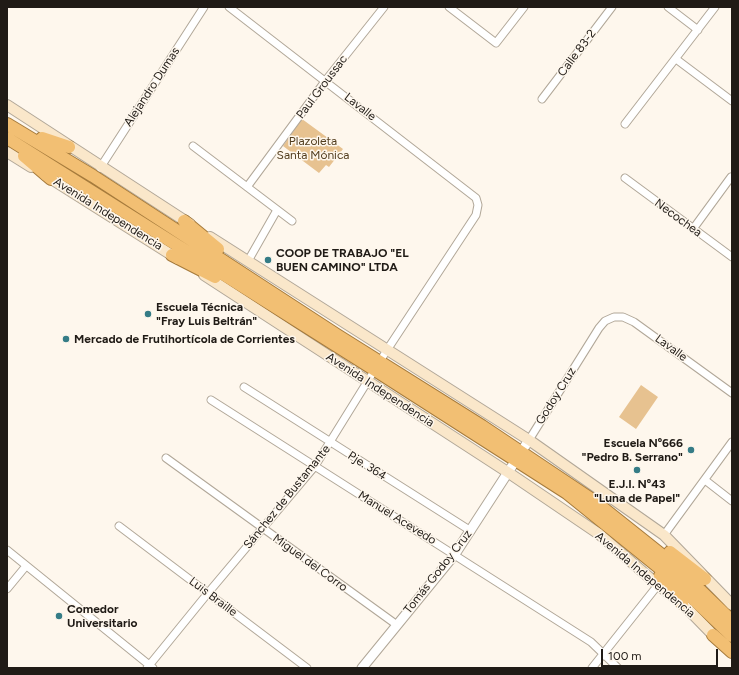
<!DOCTYPE html>
<html>
<head>
<meta charset="utf-8">
<style>
  body { margin:0 }
  #map { position:relative; width:739px; height:675px; overflow:hidden; background:#fef7ed; font-family:Figtree,sans-serif }
  canvas { display:block }
  .frame { position:absolute; inset:0; border:8px solid #201b16; pointer-events:none }
  .scale { position:absolute; left:601px; top:649px; width:117px; height:18px; box-sizing:border-box; border:2px solid #201b16; border-top:0; padding-left:5px; font-size:12px; line-height:14px; white-space:nowrap; color:#201b16; -webkit-text-stroke:3px #fef7ed; paint-order:stroke }
</style>
</head>
<body>
<div id="map">
<canvas width="739" height="675"></canvas>
<div class="frame"></div>
<div class="scale">100 m</div>
</div>
<script>
const ctx = document.querySelector('canvas').getContext('2d');
ctx.lineJoin = 'round';
function fillPath(path, color) { ctx.fillStyle = color; ctx.fill(path, 'evenodd'); }
const shape = rows => new Path2D(rows.map(r => 'M' + r).join(''));
function trace(path, color, width, dash) { ctx.strokeStyle = color; ctx.lineWidth = width; ctx.lineCap = dash ? 'butt' : 'round'; ctx.setLineDash(dash || []); ctx.stroke(path); }
function write(font, color, halo, rows, align = 'center') {
  ctx.font = font + ' Figtree,sans-serif'; ctx.lineWidth = 3; ctx.setLineDash([]); ctx.textBaseline = 'middle'; ctx.strokeStyle = halo; ctx.fillStyle = color; for (const [text, x, y, turn = 0] of rows) {
    ctx.save(); ctx.translate(x, y); ctx.rotate((+turn || 0) * Math.PI / 180); ctx.textAlign = isNaN(turn) ? turn : align; if (halo) ctx.strokeText(text, 0, 0); ctx.fillText(text, 0, 0); ctx.restore();
  }
}
fillPath(shape([
  [302,119,343,149,329,167,326,165,319,173,283,146],
  [641,385,658,397,636,429,619,417]
]), '#e7c290');
const minor = shape([
  [449,7,496,43,524,7],
  [668,7,698,30],
  [676,59,732,101],
  [542,99,612,7],
  [625,124,715,7],
  [193,146,292,221],
  [100,168,204,7],
  [625,178,732,257],
  [247,187,326,80,384,7],
  [693,229,731,177],
  [248,261,277,210],
  [244,387,471,531],
  [211,400,591,642,618,668],
  [529,440,599,328,605,321,614,317,623,317,634,322,732,393],
  [166,458,397,625],
  [705,480,732,501],
  [119,526,307,668],
  [664,535,732,442],
  [7,550,153,668],
  [7,589,26,566],
  [147,668,208,593,315,466,387,350,476,215,478,205,476,198,229,7],
  [592,668,658,585]
]);
const tertiary = shape([
  [362,668,455,554,529,440]
]);
const secondary = shape([
  [7,105,190,224],
  [7,152,31,167],
  [45,175,178,259],
  [210,237,529,440,664,535,732,605],
  [204,275,509,473,599,534,658,585,682,603,718,640]
]);
const trunk = shape([
  [7,124,93,176,337,335,482,426,594,501,673,564,732,621],
  [7,138,375,370,567,493,666,573,732,636],
  [42,138,69,147],
  [24,156,51,179],
  [184,221,218,249],
  [172,255,215,277],
  [670,552,705,579],
  [660,576,682,603],
  [713,635,732,652]
]);
trace(minor, '#b1a798', 9);
trace(tertiary, '#b1a798', 11);
trace(secondary, '#b1a798', 12);
trace(trunk, '#a67b3c', 14);
trace(minor, '#fff', 7);
trace(tertiary, '#fff', 9);
trace(secondary, '#fae7ca', 10);
trace(trunk, '#f2bf73', 12);
for (const [x, y, r, color] of [
  [268,260,4,"#357c86"],
  [148,314,4,"#357c86"],
  [66,339,4,"#357c86"],
  [691,450,4,"#357c86"],
  [637,470,4,"#357c86"],
  [59,616,4,"#357c86"]
]) { const dot = new Path2D(); dot.arc(x, y, r, 0, 2 * Math.PI); ctx.fillStyle = color; ctx.fill(dot); trace(dot, '#fef7ed', 1.5); }
write('12px', '#201b16', '#fef7ed', [
  ["Calle 83-2",577,53,-53],
  ["Alejandro Dumas",152,87,-57],
  ["Paul Groussac",322,87,-53],
  ["Lavalle",360,107,38],
  ["Avenida Independencia",108,214,32],
  ["Necochea",678,218,36],
  ["Lavalle",671,348,36],
  ["Avenida Independencia",380,390,33],
  ["Godoy Cruz",556,396,-58],
  ["Pje. 364",367,466,32],
  ["Sánchez de Bustamante",287,497,-51],
  ["Manuel Acevedo",397,518,32],
  ["Miguel del Corro",310,563,36],
  ["Tomás Godoy Cruz",438,572,-52],
  ["Avenida Independencia",645,575,40],
  ["Luis Braille",213,597,37]
]);
write('12px', '#523d1e', '#fef7ed', [
  ["Plazoleta",313,141],
  ["Santa Mónica",313,155]
]);
write('bold 12px', '#201b16', '#fef7ed', [
  ["COOP DE TRABAJO \"EL",276,253],
  ["BUEN CAMINO\" LTDA",276,267],
  ["Escuela Técnica",156,307],
  ["\"Fray Luis Beltrán\"",156,321],
  ["Mercado de Frutihortícola de Corrientes",74,339],
  ["Escuela Nº666",683,443,"right"],
  ["\"Pedro B. Serrano\"",683,457,"right"],
  ["E.J.I. Nº43",637,484,"center"],
  ["\"Luna de Papel\"",637,498,"center"],
  ["Comedor",67,609],
  ["Universitario",67,623]
], 'left');
</script>
</body>
</html>
